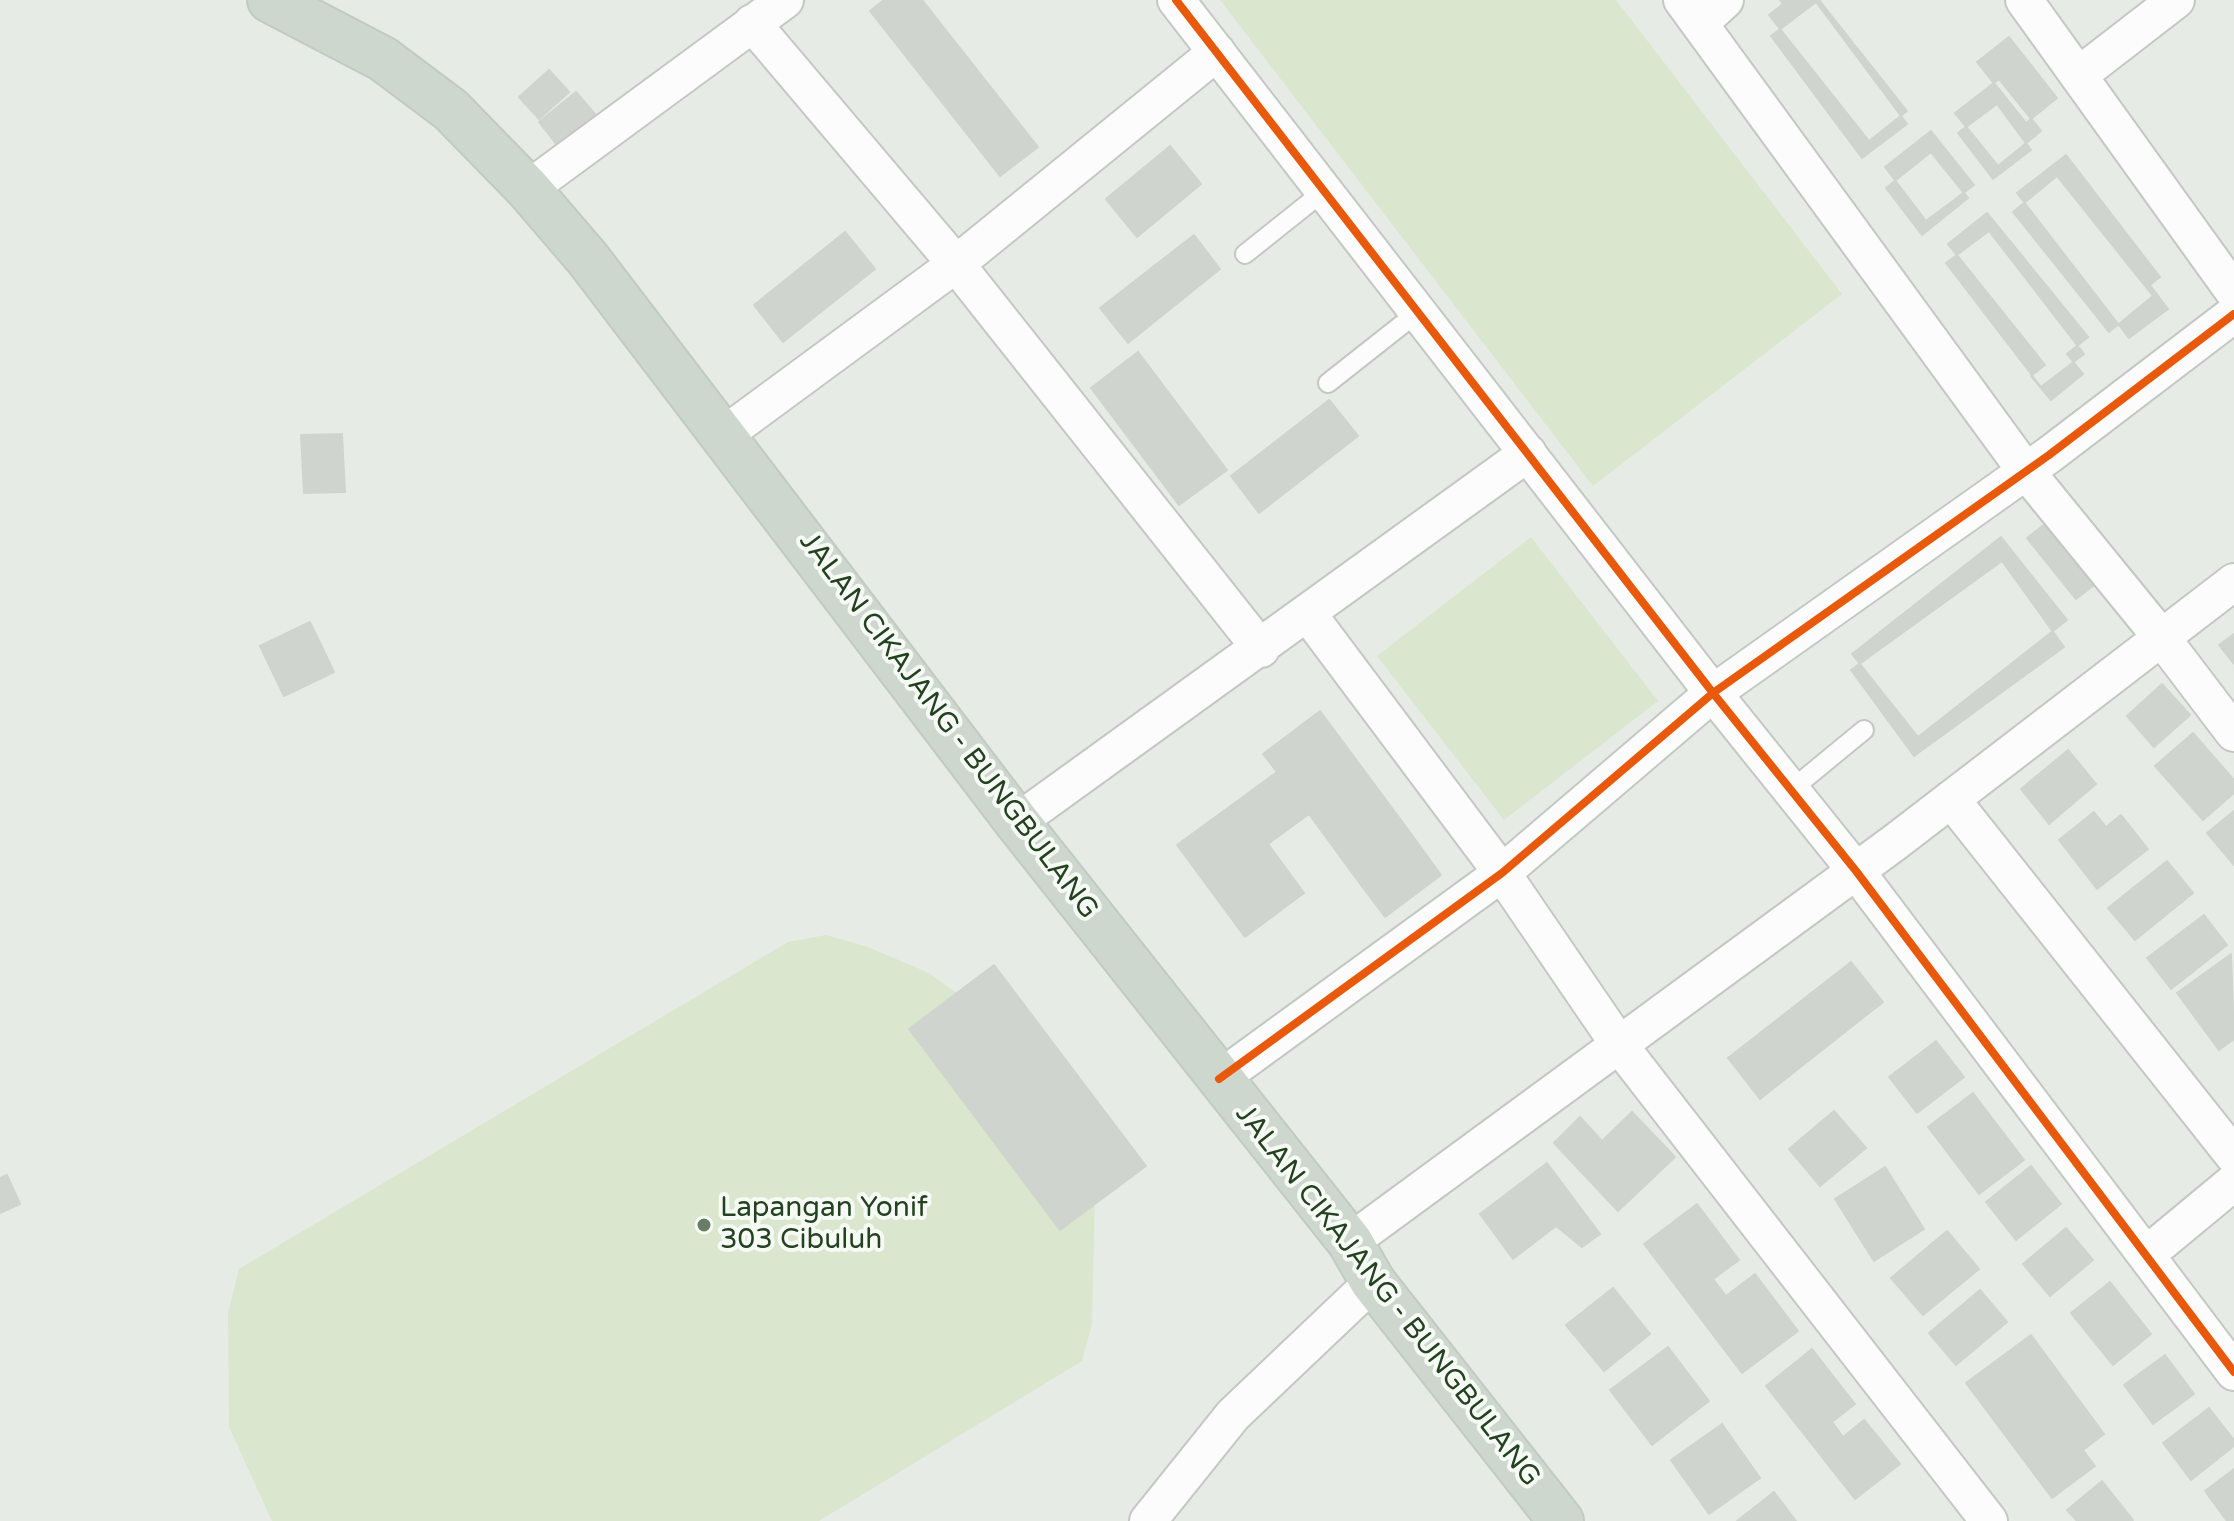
<!DOCTYPE html>
<html>
<head>
<meta charset="utf-8">
<style>
  body { margin:0 }
  canvas { display:block; background:#e7ebe6 }
</style>
</head>
<body>
<canvas width="2234" height="1521"></canvas>
<script>
const ctx = document.querySelector('canvas').getContext('2d');
ctx.lineJoin = 'round';
function fillPath(path, color) { ctx.fillStyle = color; ctx.fill(path, 'evenodd'); }
const shape = rows => new Path2D(rows.map(r => 'M' + r).join(''));
function trace(path, color, width, dash) { ctx.strokeStyle = color; ctx.lineWidth = width; ctx.lineCap = dash ? 'butt' : 'round'; ctx.setLineDash(dash || []); ctx.stroke(path); }
function write(font, color, halo, rows, align = 'center') {
  ctx.font = font + ' "Varela Round",sans-serif'; ctx.lineWidth = 8; ctx.setLineDash([]); ctx.textBaseline = 'middle'; ctx.strokeStyle = halo; ctx.fillStyle = color; for (const [text, x, y, turn = 0] of rows) {
    ctx.save(); ctx.translate(x, y); ctx.rotate((+turn || 0) * Math.PI / 180); ctx.textAlign = isNaN(turn) ? turn : align; if (halo) ctx.strokeText(text, 0, 0); ctx.fillText(text, 0, 0); ctx.restore();
  }
}
fillPath(shape([
  [1220,0,1616,0,1842,294,1593,486],
  [1531,537,1658,701,1504,820,1377,656],
  [826,935,868,947,929,973,988,1016,1095,1193,1092,1324,1082,1361,819,1521,272,1521,229,1427,228,1314,239,1269,788,942]
]), '#dae6ce');
const building = shape([
  [884,0,922,0,1038,147,1000,176,870,11,884,0],
  [1780,0,1819,0,1907,111,1869,141,1769,15,1783,4,1780,0],
  [1816,2,1907,124,1862,158,1771,36,1816,2],
  [2009,37,2057,98,2026,123,1977,62,2009,37],
  [549,70,569,92,539,119,519,97,549,70],
  [1999,79,2041,131,1998,166,1955,113,1999,79],
  [576,92,595,114,557,145,539,122,576,92],
  [1997,104,2031,150,1993,179,1958,133,1997,104],
  [1931,131,1974,185,1926,221,1885,167,1931,131],
  [1170,146,1201,184,1137,237,1106,199,1170,146],
  [1931,152,1968,198,1922,235,1886,188,1931,152],
  [2066,155,2160,277,2150,285,2168,309,2129,338,2017,193,2066,155],
  [2057,176,2153,296,2109,332,2013,212,2057,176],
  [1987,213,2088,337,2067,354,2083,374,2051,400,2031,376,2045,365,1948,244,1987,213],
  [1989,231,2084,354,2041,387,1946,263,1989,231],
  [845,232,875,269,783,342,754,305,845,232],
  [1194,235,1220,269,1128,343,1100,308,1194,235],
  [1138,352,1227,470,1179,505,1091,388,1138,352],
  [1329,400,1358,436,1259,513,1231,476,1329,400],
  [342,434,345,492,304,493,301,435,342,434],
  [2067,507,2115,569,2076,599,2027,538,2067,507],
  [2001,537,2067,620,1918,737,1852,654,2001,537],
  [2002,561,2064,647,1914,756,1851,670,2002,561],
  [310,622,334,672,284,696,260,646,310,622],
  [2234,634,2234,664,2219,645,2234,634],
  [2162,684,2190,715,2154,747,2127,716,2162,684],
  [1320,711,1412,835,1355,877,1309,814,1268,844,1304,893,1245,937,1177,845,1277,772,1263,754,1320,711],
  [2193,733,2234,780,2234,793,2203,820,2155,766,2193,733],
  [2068,750,2096,784,2049,824,2021,789,2068,750],
  [2234,811,2234,865,2207,833,2234,811],
  [2094,812,2106,827,2121,815,2148,849,2097,889,2059,840,2094,812],
  [1412,835,1441,875,1385,917,1355,877,1412,835],
  [2167,861,2193,893,2135,940,2108,908,2167,861],
  [2204,915,2227,945,2171,989,2147,958,2204,915],
  [2231,954,2234,1039,2219,1050,2177,993,2231,954],
  [1851,962,1883,1002,1760,1099,1728,1058,1851,962],
  [994,965,1146,1166,1060,1230,909,1029,994,965],
  [1936,1041,1964,1077,1917,1113,1889,1077,1936,1041],
  [1973,1093,2024,1160,1979,1194,1928,1127,1973,1093],
  [1834,1111,1866,1148,1820,1186,1789,1149,1834,1111],
  [1632,1112,1675,1157,1618,1211,1554,1143,1580,1117,1602,1141,1632,1112],
  [1547,1163,1600,1234,1582,1247,1556,1226,1513,1259,1480,1214,1547,1163],
  [2031,1166,2061,1204,2016,1240,1986,1202,2031,1166],
  [1885,1167,1924,1229,1874,1261,1835,1199,1885,1167],
  [7,1175,20,1204,0,1213,0,1178,7,1175],
  [1697,1204,1739,1260,1713,1279,1726,1296,1755,1274,1798,1331,1742,1373,1644,1244,1697,1204],
  [2066,1228,2093,1260,2050,1296,2023,1264,2066,1228],
  [1947,1231,1979,1269,1923,1315,1891,1278,1947,1231],
  [2110,1282,2151,1334,2113,1365,2071,1313,2110,1282],
  [1613,1288,1650,1334,1604,1371,1566,1325,1613,1288],
  [1980,1290,2007,1322,1956,1365,1929,1333,1980,1290],
  [2031,1335,2104,1434,2083,1450,2095,1466,2052,1498,1966,1383,2031,1335],
  [1668,1347,1709,1401,1652,1445,1610,1390,1668,1347],
  [1812,1349,1855,1404,1832,1422,1843,1437,1864,1420,1900,1464,1855,1499,1766,1386,1812,1349],
  [2165,1355,2194,1394,2153,1424,2124,1385,2165,1355],
  [2209,1408,2234,1440,2234,1446,2191,1480,2163,1443,2209,1408],
  [1722,1424,1760,1478,1709,1514,1671,1460,1722,1424],
  [2234,1469,2234,1521,2227,1521,2205,1491,2234,1469],
  [2102,1481,2133,1520,2132,1521,2077,1521,2067,1510,2102,1481],
  [1774,1492,1796,1521,1737,1521,1774,1492]
]);
fillPath(building, '#d0d4ce');
trace(building, '#d0d4ce', 2);
const service = shape([
  [1245,254,1324,191],
  [1328,383,1418,312],
  [1791,790,1864,730]
]);
const minor = shape([
  [1176,0,1713,693,1856,871,2234,1372],
  [1682,0,2025,470,2161,637,2234,733],
  [2024,0,2234,292],
  [752,23,956,264,1261,649],
  [1700,23,1725,0],
  [2079,75,2176,0],
  [528,189,785,0],
  [725,434,956,264,1217,52],
  [1308,614,1502,873,1620,1046,1989,1521],
  [1951,799,2234,1156],
  [1017,822,1528,453],
  [1219,1079,1502,873,1713,693,2049,455,2234,314],
  [1350,1242,1894,843,2234,582],
  [2146,1255,2234,1182],
  [1148,1521,1233,1415,1373,1282]
]);
const primary = shape([
  [270,0,383,59,451,110,528,189,588,259,1017,822,1350,1242,1373,1282,1561,1521]
]);
trace(service, '#c4c8c3', 22);
trace(minor, '#c4c8c3', 40);
trace(primary, '#c2cbc1', 48);
trace(service, '#fbfcfb', 18);
trace(minor, '#fbfcfb', 36);
trace(primary, '#ced7ce', 44);
trace(shape([
  [1176,0,1713,693,1856,871,2234,1372],
  [1219,1079,1502,873,1713,693,2049,455,2234,314]
]), '#e8590c', 8);
for (const [x, y, r, color] of [
  [704,1225,8,"#687c66"]
]) { const dot = new Path2D(); dot.arc(x, y, r, 0, 2 * Math.PI); ctx.fillStyle = color; ctx.fill(dot); trace(dot, '#f6faf4', 3); }
write('28px', '#244121', '#f6faf4', [
  ["JALAN CIKAJANG - BUNGBULANG",948,726,53],
  ["JALAN CIKAJANG - BUNGBULANG",1387,1296,52]
]);
write('28px', '#244121', '#f6faf4', [
  ["Lapangan Yonif",720,1209],
  ["303 Cibuluh",720,1241]
], 'left');
</script>
</body>
</html>
